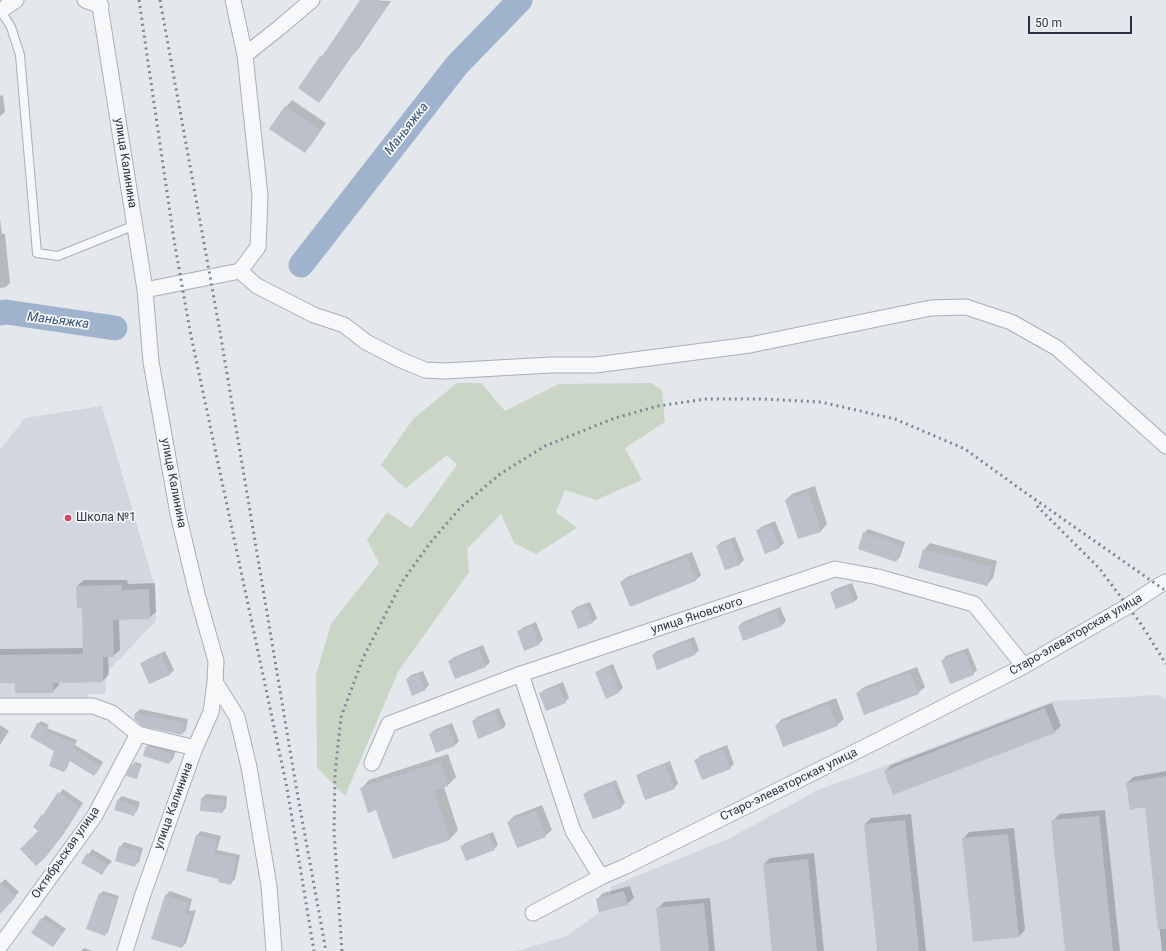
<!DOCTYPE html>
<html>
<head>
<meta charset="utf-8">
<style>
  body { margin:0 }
  #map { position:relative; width:1166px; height:951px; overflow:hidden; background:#e4e7ec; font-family:Roboto,sans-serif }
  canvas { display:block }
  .scale { position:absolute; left:1028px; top:16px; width:104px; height:18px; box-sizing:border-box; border:2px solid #2b3445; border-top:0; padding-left:5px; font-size:12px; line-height:14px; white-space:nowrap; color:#2b3445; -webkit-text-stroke:3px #f4f6f9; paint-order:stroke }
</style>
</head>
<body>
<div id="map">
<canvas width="1166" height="951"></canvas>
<div class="scale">50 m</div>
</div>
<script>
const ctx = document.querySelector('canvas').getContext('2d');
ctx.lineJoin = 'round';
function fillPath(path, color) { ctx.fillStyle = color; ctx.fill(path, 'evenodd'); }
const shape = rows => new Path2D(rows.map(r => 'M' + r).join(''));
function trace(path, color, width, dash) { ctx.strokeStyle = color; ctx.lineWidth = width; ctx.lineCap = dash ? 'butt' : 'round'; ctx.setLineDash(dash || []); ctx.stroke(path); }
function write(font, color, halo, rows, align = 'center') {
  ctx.font = font + ' Roboto,sans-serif'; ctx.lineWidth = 3.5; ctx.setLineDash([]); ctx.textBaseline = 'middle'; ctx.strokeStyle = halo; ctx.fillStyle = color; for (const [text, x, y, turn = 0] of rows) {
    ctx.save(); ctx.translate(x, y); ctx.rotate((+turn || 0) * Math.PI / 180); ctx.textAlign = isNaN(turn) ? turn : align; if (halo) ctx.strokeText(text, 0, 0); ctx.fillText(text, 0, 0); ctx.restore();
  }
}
fillPath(shape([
  [102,406,155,587,156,621,107,672,105,694,89,694,85,700,0,700,0,450,25,418],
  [1158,695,1166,699,1166,951,517,951,567,936,599,913,596,899,611,895,610,887,730,838,820,789,866,773,1053,701]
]), '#d2d6de');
fillPath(shape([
  [457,383,481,383,505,411,559,384,651,383,662,390,665,422,625,448,642,480,596,500,565,490,556,512,577,528,536,554,514,543,501,514,467,549,469,572,398,672,345,796,317,767,316,675,331,624,379,563,367,540,387,512,411,528,457,465,447,455,406,488,397,481,381,465,413,419]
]), '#c9d6c5');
fillPath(shape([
  [361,0,391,1,359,48,354,53,324,96,319,101,321,57,326,51],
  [3,95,5,112,0,116,0,96],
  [292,100,326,123,311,145,304,152,286,107],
  [0,219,2,234,5,234,10,283,6,287,0,288],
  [815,486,827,524,821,531,799,538,786,500,792,494],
  [775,521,784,543,780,547,757,531,761,527],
  [868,529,905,542,900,557,896,561,864,533],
  [735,537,744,560,740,564,726,569,717,546,721,542],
  [930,543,997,561,993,578,987,585,924,550],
  [692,552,701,575,696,580,621,582,627,577],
  [84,580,127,580,128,584,155,583,156,612,149,618,119,619,120,650,113,656,108,656,109,675,102,681,59,682,59,685,52,692,16,682,0,682,0,649,84,648,83,607,77,586],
  [852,583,858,598,854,602,837,608,831,593,835,589],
  [590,602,597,618,593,622,572,611,576,607],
  [780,607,786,621,782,625,744,639,739,626,743,622],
  [536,622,543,640,539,644,518,632,522,628],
  [694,637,699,650,695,654,658,668,653,655,657,651],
  [483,645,490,662,486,666,456,677,449,661,454,657],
  [968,648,977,670,973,674,942,661,946,656],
  [165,651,174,670,170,674,142,664,146,660],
  [613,664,623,688,619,692,597,673,601,669],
  [917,667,925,687,918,693,857,693,864,687],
  [423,671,429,685,425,689,407,679,411,675],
  [563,682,569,698,565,702,540,694,544,690],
  [836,698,844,719,837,725,776,725,782,719],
  [1052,703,1061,726,1054,732,885,771,891,765],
  [499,708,506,725,502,729,473,721,477,717],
  [140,709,188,719,186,730,182,734,135,719,136,713],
  [41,721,49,725,47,728,77,740,75,745,103,762,97,772,94,775,70,760,67,768,64,771,56,750,38,724],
  [452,723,459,741,455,745,437,752,430,734,434,730],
  [0,725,9,731,0,745],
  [151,742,176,750,173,759,169,763,144,755,147,746],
  [727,745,734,764,730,768,696,760,700,756],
  [448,754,456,777,447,786,444,787,458,830,450,839,393,858,377,809,361,789,369,780],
  [670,761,678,784,674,788,637,776,642,772],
  [135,762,142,764,136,778,127,775],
  [1166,771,1166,802,1127,783,1133,777],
  [616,780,625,803,621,807,584,795,588,791],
  [63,789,83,803,68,827,49,852,40,831,43,815],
  [206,794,227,796,226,808,222,812,202,798],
  [122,796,140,802,137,811,133,815,116,810,118,800],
  [542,805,552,830,545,836,508,822,514,816],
  [1105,810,1120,951,1066,951,1053,821,1059,814],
  [911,814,926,951,878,951,865,824,871,818],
  [1166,818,1166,951,1162,951,1148,825],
  [1014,828,1025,930,1019,936,963,839,969,832],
  [201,831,221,836,217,850,240,855,235,879,231,883,220,878,188,870,197,835],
  [493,832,498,845,494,849,461,847,465,843],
  [124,842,143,848,139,862,134,866,120,847],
  [92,849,112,861,101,874,83,863],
  [814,853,824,951,773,951,764,864,770,858],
  [5,879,19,892,5,907,0,902,0,884],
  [630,886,634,898,627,904,597,899,603,893],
  [103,891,119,896,108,932,104,935,100,894],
  [170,891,192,899,189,911,196,910,186,943,182,947,166,895],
  [710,898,715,951,662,951,657,909,664,902],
  [46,915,66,929,53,946,42,919],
  [84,948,93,951,81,951]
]), '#0003');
trace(shape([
  [301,265,457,65,520,0],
  [0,313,6,312,115,328]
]), '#9fb4cc', 25);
fillPath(shape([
  [360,0,378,0,387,6,354,54,353,53,319,103,298,88,320,56,322,57],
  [285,106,320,130,305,153,269,129],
  [808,492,821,532,798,539,785,500],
  [771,525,780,548,765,554,756,530],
  [863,532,902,546,896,562,858,549],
  [731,540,740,565,725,570,716,546],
  [923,549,992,567,987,586,918,568],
  [687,557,696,581,630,607,620,582],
  [122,585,122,590,149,589,150,619,113,620,114,657,103,657,103,682,53,683,53,693,15,693,15,683,0,683,0,655,83,654,82,608,77,608,76,586],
  [848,586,854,602,836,609,830,593],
  [586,605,593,623,578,629,571,611],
  [776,611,782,626,743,641,738,626],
  [532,626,539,645,524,651,517,631],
  [690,640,695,655,657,670,652,655],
  [479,649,486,667,455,679,448,661],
  [964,651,974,675,950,684,941,660],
  [161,654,170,675,149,684,140,663],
  [609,667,619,693,606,699,595,672],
  [910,672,919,694,864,715,856,693],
  [419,674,426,690,412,696,406,679],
  [559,686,566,703,546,711,539,693],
  [829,704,838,726,783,747,775,725],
  [1045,708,1055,733,893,795,884,771],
  [495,712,502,729,478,739,472,721],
  [135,713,184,723,182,735,142,726,134,719],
  [37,723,47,728,45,731,75,743,73,749,101,766,94,776,68,760,64,772,49,766,54,751,30,737],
  [448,727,455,746,436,753,429,734],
  [146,746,173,754,169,764,143,756],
  [723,749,731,769,702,780,694,760],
  [440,762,448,786,434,791,450,840,393,859,376,810,368,813,360,788],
  [132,764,141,766,137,779,126,776],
  [665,764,675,789,645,800,636,775],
  [1166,776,1166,929,1158,929,1145,807,1130,810,1126,783],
  [612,783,622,808,593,819,583,794],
  [58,792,80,807,64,831,65,832,45,858,36,866,20,849,38,831,33,827,42,814,43,815],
  [201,798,224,800,223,813,200,811],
  [117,800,137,806,134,816,114,810],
  [536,811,546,837,517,848,507,822],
  [1099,816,1113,951,1065,951,1051,820],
  [905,820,919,951,877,951,864,824],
  [1008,834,1019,937,973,942,962,838],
  [196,835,217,840,214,854,236,858,231,885,218,882,218,879,186,871],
  [489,835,495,850,466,861,460,846],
  [119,846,139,852,135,867,115,861],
  [87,853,108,865,102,875,81,863],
  [808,859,817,951,772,951,763,864],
  [0,882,16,897,0,914],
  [624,891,628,905,599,912,596,899],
  [99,893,117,899,105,936,86,929],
  [165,895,189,903,185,914,192,913,182,948,151,939],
  [704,903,709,951,661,951,656,908],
  [41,918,63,933,53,947,31,933]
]), '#bbc0ca');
const service = shape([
  [1,11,11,27,20,55,37,253,58,256,135,225]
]);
const minor = shape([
  [85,0,101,6],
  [99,0,145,290,151,362,178,514,197,594,216,661,215,682,211,712,195,748,143,894,125,951],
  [0,11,16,0],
  [245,55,279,28,312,0],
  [240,271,257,286,314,315,344,325,366,342,401,360,425,370,444,371,551,365,595,365,750,345,931,308,966,307,1011,322,1057,348,1166,446],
  [145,290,240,271,258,247,260,196,245,55,233,0],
  [521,674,573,831,601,877,626,866,881,739,1024,666,1128,606,1158,586,1166,582],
  [215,682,237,717,249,767,269,886,274,951],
  [0,706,93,706,112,713,138,734,195,748],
  [372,763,389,724,521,674,835,569,878,577,974,604,1024,666],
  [533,913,601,877],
  [0,946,94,817,138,734]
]);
trace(service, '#a9aeb7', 10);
trace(minor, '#a9aeb7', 17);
trace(service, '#f7f8fa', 8);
trace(minor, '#f7f8fa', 15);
trace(shape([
  [139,0,174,240,190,331,287,788,314,951],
  [160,0,219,326,296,786,326,951],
  [1037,506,1099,568,1141,624,1166,664],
  [342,951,334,832,335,774,341,717,363,658,402,582,430,543,461,507,500,474,545,446,615,418,658,406,706,399,763,399,821,402,895,419,965,449,1023,491,1166,591]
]), '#7d8696', 3, [2, 4]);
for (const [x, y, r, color] of [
  [68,518,4,"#d1495b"]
]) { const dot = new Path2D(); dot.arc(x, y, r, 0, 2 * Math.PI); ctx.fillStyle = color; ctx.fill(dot); trace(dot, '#f4f6f9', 1.5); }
write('12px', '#2b3445', '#f4f6f9', [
  ["улица Калинина",125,163,81],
  ["улица Калинина",173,483,79],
  ["улица Яновского",697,616,-18],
  ["Старо-элеваторская улица",1076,635,-30],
  ["Старо-элеваторская улица",789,785,-26],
  ["улица Калинина",174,806,-70],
  ["Октябрьская улица",66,853,-55]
]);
write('12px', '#2b3445', '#f4f6f9', [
  ["Школа №1",76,518]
], 'left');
write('italic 13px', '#34527a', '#f4f6f9', [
  ["Маньяжка",407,129,-52],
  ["Маньяжка",58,321,7]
]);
</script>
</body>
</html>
